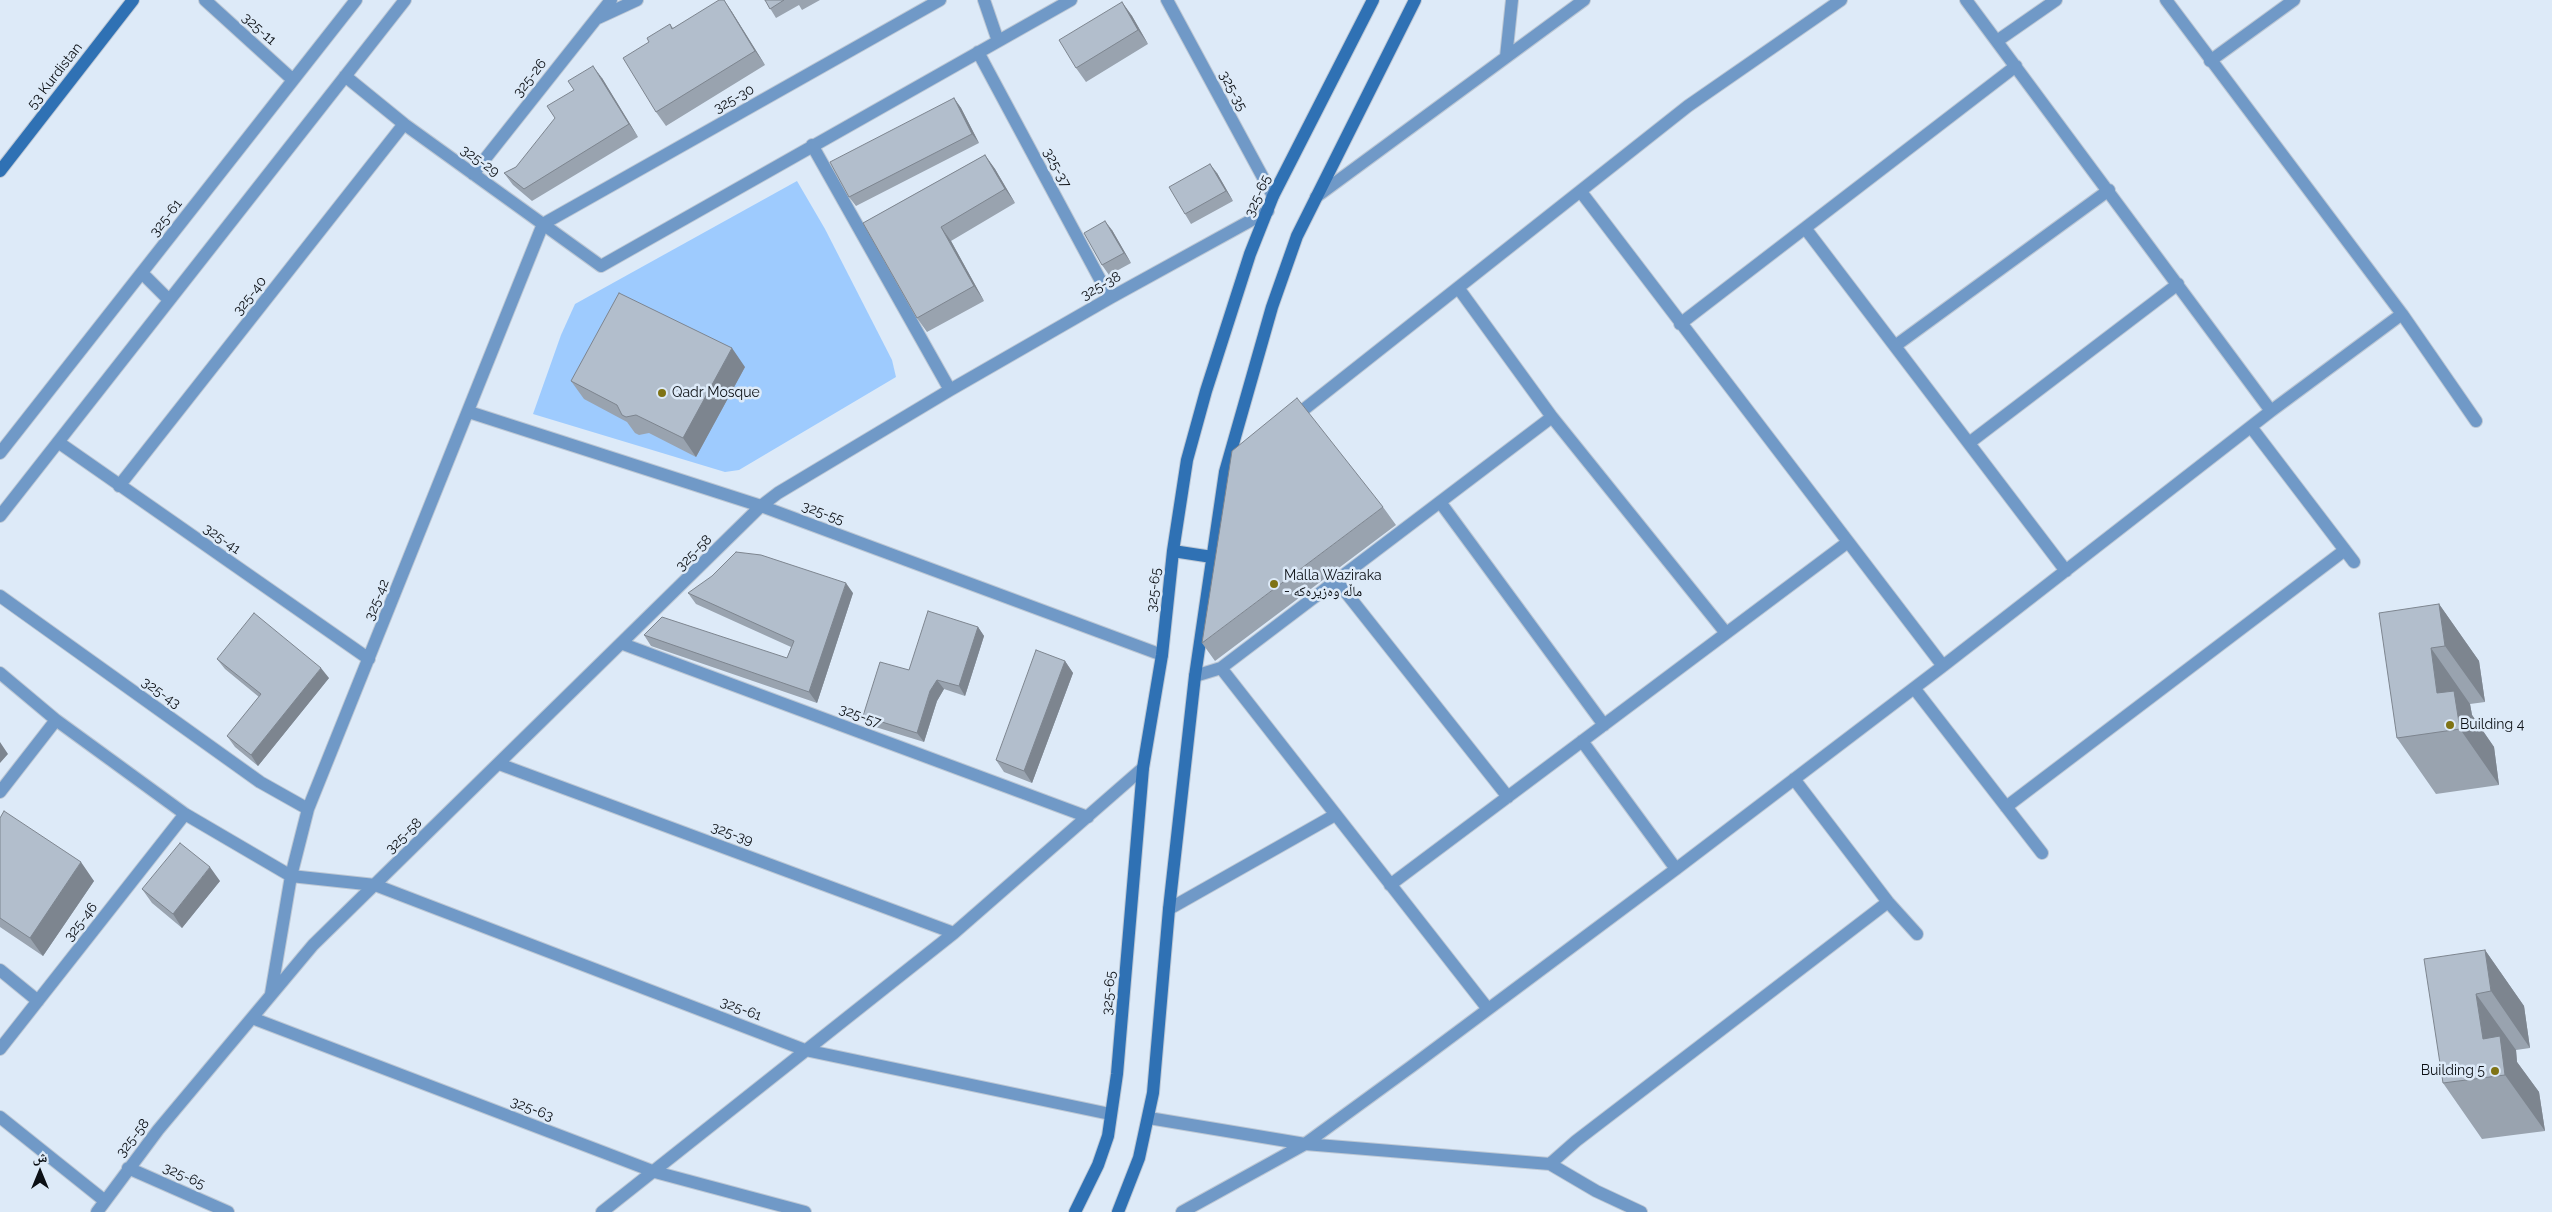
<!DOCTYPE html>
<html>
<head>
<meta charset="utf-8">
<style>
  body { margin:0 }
  #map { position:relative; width:2552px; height:1212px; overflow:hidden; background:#ddeaf8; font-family:Raleway,"Noto Naskh Arabic",sans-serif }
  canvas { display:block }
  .north { position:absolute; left:15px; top:1147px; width:50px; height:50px; -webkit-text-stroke:4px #ddeaf8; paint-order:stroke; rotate:0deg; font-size:14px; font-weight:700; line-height:20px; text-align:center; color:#0d1116 }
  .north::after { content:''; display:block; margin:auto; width:18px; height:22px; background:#0d1116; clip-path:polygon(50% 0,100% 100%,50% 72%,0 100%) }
</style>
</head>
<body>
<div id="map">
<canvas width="2552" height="1212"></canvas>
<div class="north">ش</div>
</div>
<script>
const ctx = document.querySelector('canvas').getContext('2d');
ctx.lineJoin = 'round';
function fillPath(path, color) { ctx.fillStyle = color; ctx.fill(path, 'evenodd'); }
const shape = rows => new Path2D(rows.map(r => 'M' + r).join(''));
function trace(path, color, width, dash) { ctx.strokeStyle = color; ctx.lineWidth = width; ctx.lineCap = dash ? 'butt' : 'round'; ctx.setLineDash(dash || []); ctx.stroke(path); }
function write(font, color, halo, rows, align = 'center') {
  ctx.font = font + ' Raleway,"Noto Naskh Arabic",sans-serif'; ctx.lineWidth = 5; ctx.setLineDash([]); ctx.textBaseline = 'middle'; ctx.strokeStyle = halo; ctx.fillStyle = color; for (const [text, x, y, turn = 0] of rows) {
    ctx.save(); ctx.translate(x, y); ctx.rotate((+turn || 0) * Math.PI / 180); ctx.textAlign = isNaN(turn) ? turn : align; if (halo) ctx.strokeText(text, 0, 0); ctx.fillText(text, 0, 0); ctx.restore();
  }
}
fillPath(shape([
  [797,181,825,229,892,360,896,377,739,470,725,472,533,414,561,335,575,304]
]), '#9ecbfe');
const street = shape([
  [205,0,293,80],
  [984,0,998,41],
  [1167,0,1273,196],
  [1966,0,2271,411],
  [2166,0,2402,314,2476,421],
  [598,18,637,0],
  [1997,41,2056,0],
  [978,52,1110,298],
  [1506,57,1512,0],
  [2210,61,2294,0],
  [345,76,404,124,601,266,1071,0],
  [812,145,950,390],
  [473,174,611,0],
  [1581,192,1943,666],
  [1316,197,1584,0],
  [1805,228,2066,571],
  [142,273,169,300],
  [1459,289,1552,417,1726,633],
  [1680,324,2016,66],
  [1895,346,2109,190],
  [469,412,761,506,1162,655],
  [1293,418,1688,106,1841,0],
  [2251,427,2354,562],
  [58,442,369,659],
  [1969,443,2178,284],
  [0,453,356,0],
  [119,486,404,124],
  [1440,502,1604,725],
  [0,516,405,0],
  [1336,580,1508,797],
  [0,596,260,782,308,809],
  [623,644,1088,817],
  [1221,668,1488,1009],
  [0,673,56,720,185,814,291,876,375,885,805,1050,1110,1114],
  [1195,676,1221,668,1552,417],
  [1914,688,2042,853],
  [1582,741,1676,869],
  [499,764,954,933],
  [1794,779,1888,902,1917,934],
  [0,792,56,720],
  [2006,807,2345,550],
  [1390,885,1848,542],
  [1169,909,1335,815],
  [0,970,38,1001],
  [271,994,291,876,308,809,543,224,940,0],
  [252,1018,655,1172,805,1212],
  [0,1049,185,814],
  [0,1117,105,1201],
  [1149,1118,1305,1144,1550,1164,1576,1141,1888,902],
  [1550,1164,1596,1191,1641,1212],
  [128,1168,228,1212],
  [97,1212,158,1130,313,945,761,506,778,493,950,390,1110,298,1268,211],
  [602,1212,954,933,1143,768],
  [1182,1212,1305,1144,1412,1066,1676,869,1943,666,2271,411,2402,314]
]);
const secondary = shape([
  [0,171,133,0],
  [1173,551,1212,557],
  [1075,1212,1098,1165,1108,1136,1117,1074,1143,768,1162,655,1173,551,1187,460,1206,391,1250,254,1273,196,1373,0],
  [1118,1212,1139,1158,1153,1093,1169,909,1195,676,1225,472,1272,307,1297,236,1415,0]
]);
trace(street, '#bcc7d4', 14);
trace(secondary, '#bcc7d4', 14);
trace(street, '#7099c7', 12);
trace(secondary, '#2f71b4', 12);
fillPath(shape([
  [724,0,732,12,765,65,666,126,656,112,649,42,670,24,673,28],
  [765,0,820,0,802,10,799,5,776,18],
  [1122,2,1132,16,1148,44,1086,82,1076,68],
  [602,78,638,137,532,201,513,185,504,173,516,167],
  [954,98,961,108,979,143,856,206,849,197],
  [985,155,995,169,1015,203,951,241,984,301,927,332,917,318,863,223],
  [1217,173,1233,201,1191,224,1185,214],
  [1112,230,1131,263,1109,275,1102,265],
  [745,367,696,457,649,433,639,435,635,433,627,422,584,399,571,381],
  [1383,507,1396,525,1215,661,1202,643],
  [688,593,853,593,817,703,651,646,644,635,787,658,791,647,696,604],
  [2439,604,2479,661,2485,702,2470,704,2472,715,2494,747,2499,785,2436,794,2397,738],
  [978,627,984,636,965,696,944,689,937,701,924,742,869,725,863,716,909,670],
  [217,659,329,678,258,766,235,747,227,736,259,697,225,669],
  [1065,661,1073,673,1032,783,1004,772,996,760],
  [0,818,94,881,43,956,0,927],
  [220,881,182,928,152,903,142,889],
  [2485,950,2524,1006,2530,1048,2516,1050,2517,1062,2539,1092,2545,1131,2482,1139,2443,1083]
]), '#99a3af');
fillPath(shape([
  [724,0,732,12,765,65,755,51],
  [1122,2,1132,16,1148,44,1138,30],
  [593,66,602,78,638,137,629,124],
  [954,98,961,108,979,143,972,134],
  [985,155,995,169,1015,203,1005,189],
  [1210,164,1217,173,1233,201,1226,191],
  [1105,221,1112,230,1131,263,1124,253],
  [941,227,951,241,984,301,974,286],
  [732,348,745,367,696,457,683,438],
  [846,583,853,593,817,703,809,692],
  [2439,604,2479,661,2485,702,2445,646],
  [978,627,984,636,965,696,959,686],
  [2431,648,2470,704,2472,715,2494,747,2499,785,2460,729,2437,693],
  [1065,661,1073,673,1032,783,1024,771],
  [321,668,329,678,258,766,251,755],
  [937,680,944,689,937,701,924,742,917,733,930,691],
  [0,742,8,754,0,763],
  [81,862,94,881,43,956,30,938],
  [210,867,220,881,182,928,173,914],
  [2485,950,2524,1006,2530,1048,2491,991],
  [2476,994,2516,1050,2517,1062,2539,1092,2545,1131,2505,1075,2483,1039]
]), '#7d858f');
const building = shape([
  [719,0,724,0,755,51,656,112,623,58,649,42,647,38,670,24,672,29,719,0],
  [765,0,784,0,770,9,765,0],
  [1122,2,1138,30,1076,68,1059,40,1122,2],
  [593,66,629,124,524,189,504,173,516,167,555,118,547,106,574,90,568,81,593,66],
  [954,98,972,134,849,197,830,162,954,98],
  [985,155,1005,189,941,227,974,286,917,318,863,223,985,155],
  [1210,164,1226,191,1185,214,1169,187,1210,164],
  [1105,221,1124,253,1102,265,1084,233,1105,221],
  [619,293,732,348,683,438,636,415,626,417,622,415,617,405,571,381,619,293],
  [1297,398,1383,507,1202,643,1232,451,1297,398],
  [736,552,761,555,846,583,809,692,644,635,662,617,787,658,794,641,688,593,712,576,736,552],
  [2439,604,2445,646,2431,648,2437,693,2454,691,2460,729,2397,738,2379,613,2439,604],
  [928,611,978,627,959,686,937,680,930,691,917,733,863,716,880,662,909,670,928,611],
  [254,613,321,668,251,755,227,736,261,694,217,659,254,613],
  [1036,650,1065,661,1024,771,996,760,1036,650],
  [4,811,81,862,30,938,0,918,0,818,4,811],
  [180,843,210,867,173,914,142,889,180,843],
  [2485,950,2491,991,2476,994,2483,1039,2500,1036,2505,1075,2443,1083,2424,959,2485,950]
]);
fillPath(building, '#b2becc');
trace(building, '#7d858f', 1);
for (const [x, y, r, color] of [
  [662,393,5,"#7f7315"],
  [1274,584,5,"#7f7315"],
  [2450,725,5,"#7f7315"],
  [2495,1071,5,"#7f7315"]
]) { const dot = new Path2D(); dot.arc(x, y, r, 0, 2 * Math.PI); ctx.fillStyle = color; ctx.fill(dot); trace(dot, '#ddeaf8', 2); }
write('14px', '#0d1116', '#ddeaf8', [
  ["325-11",259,29,42],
  ["53 Kurdistan",55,76,-52],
  ["325-26",530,78,-52],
  ["325-35",1233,91,62],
  ["325-30",734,99,-29],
  ["325-29",480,161,35],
  ["325-37",1057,168,62],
  ["325-65",1258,196,-66],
  ["325-61",166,218,-52],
  ["325-38",1101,286,-29],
  ["325-40",250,296,-52],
  ["325-55",823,513,20],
  ["325-41",222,539,35],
  ["325-58",694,553,-45],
  ["325-65",1154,590,-84],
  ["325-42",377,600,-68],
  ["325-43",161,693,35],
  ["325-57",860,716,20],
  ["325-39",732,834,20],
  ["325-58",404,836,-44],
  ["325-46",81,922,-52],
  ["325-65",1109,993,-85],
  ["325-61",741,1009,21],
  ["325-63",532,1109,21],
  ["325-58",133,1138,-52],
  ["325-65",184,1176,24]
]);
write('14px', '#0d1116', '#ddeaf8', [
  ["Qadr Mosque",672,393],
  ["Malla Waziraka",1284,576],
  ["- ماڵە وەزیرەکە",1284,592],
  ["Building 4",2460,725],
  ["Building 5",2485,1071,"right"]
], 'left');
</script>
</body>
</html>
